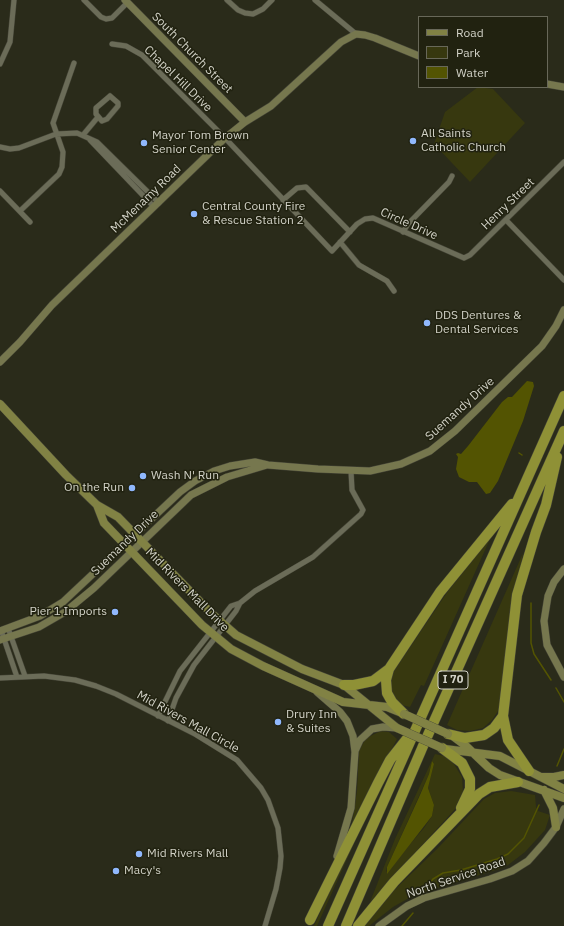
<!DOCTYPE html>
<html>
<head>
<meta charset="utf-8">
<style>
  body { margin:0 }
  #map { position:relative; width:564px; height:926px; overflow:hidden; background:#2a2b1a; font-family:"IBM Plex Sans",sans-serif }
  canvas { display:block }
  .legend { position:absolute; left:418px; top:16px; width:130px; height:72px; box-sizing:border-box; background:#212210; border:1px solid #686859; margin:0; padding:5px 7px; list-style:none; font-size:12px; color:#d2d2c7 }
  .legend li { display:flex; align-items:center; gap:8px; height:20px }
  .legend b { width:20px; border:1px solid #686859 }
</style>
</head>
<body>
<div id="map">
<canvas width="564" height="926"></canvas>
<ul class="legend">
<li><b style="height:5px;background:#818244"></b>Road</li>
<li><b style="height:11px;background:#37380f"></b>Park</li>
<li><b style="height:11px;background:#535402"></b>Water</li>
</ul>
</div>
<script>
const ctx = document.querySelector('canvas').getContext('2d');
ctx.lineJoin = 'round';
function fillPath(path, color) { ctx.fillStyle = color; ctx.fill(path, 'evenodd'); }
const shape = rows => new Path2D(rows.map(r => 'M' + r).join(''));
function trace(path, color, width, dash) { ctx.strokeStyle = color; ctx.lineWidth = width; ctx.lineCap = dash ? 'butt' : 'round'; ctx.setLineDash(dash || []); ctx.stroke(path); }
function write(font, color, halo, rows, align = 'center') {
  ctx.font = font + ' "IBM Plex Sans",sans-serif'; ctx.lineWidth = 3; ctx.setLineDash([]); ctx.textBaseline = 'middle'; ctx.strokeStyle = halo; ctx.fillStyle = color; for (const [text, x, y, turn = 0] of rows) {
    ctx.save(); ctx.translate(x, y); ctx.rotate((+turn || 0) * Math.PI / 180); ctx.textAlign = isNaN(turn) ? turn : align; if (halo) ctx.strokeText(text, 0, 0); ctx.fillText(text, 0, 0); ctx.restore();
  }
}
fillPath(shape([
  [478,87,493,89,525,123,470,182,434,144,445,112],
  [490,539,424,686,421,685,410,707,401,705,392,695,390,683,392,674,448,591],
  [523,553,500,708,492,720,483,728,470,731,457,730,447,725],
  [381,731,389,732,397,739,353,824,352,824,357,791,359,750,366,738],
  [435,754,444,756,452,761,462,777,463,792,457,807,370,902,395,839],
  [432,761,434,764,428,788,434,805,432,816,424,828,386,872,387,867,429,774],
  [511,791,535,795,536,807,538,811,550,815,545,830,525,852,508,865,499,869,414,895,393,907,369,926,364,926,388,896,437,849,484,799,495,793],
  [369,810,317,926,314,926,349,848]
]), '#37380f');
fillPath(shape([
  [527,381,533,382,534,386,523,421,498,481,490,493,486,494,477,482,469,482,459,477,456,469,458,457,456,454,458,453,461,454,468,446,502,402,508,397,512,397],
  [432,761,434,764,428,788,434,805,432,816,387,874,387,867,420,795,429,774]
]), '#535402');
trace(shape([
  [519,453,522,455],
  [531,603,531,643,534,654,551,680],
  [556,688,564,702],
  [557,766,564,749],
  [426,889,433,879,443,873,461,870,497,859,508,854,524,838,539,805],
  [402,926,413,913]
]), '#535402', 1.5);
const street = shape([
  [84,0,101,17,106,19,112,18,127,3],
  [227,0,238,10,245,13,253,14,263,9,272,0],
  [315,0,356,34],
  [112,44,126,46,142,55,225,138,332,251,357,224,365,219,373,218,464,258,470,255,564,162],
  [0,64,10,42,14,0],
  [110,96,118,103,118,106,107,119,102,121,96,114,96,108,110,96],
  [83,135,98,117],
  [90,140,154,207],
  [0,147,10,149,19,148,56,134,77,133,97,142,159,203],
  [0,191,30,222],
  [283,200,297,188,306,187,350,232],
  [20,211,59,174,62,167,63,152,53,123,74,63],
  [506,220,564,280],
  [403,232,408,224,449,182,452,176],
  [340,242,359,265,387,281,394,291],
  [8,628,25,676],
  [1,630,17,677],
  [0,678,44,676,75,680,96,686,116,694,195,734,237,760,261,788,268,800,278,828,281,856,280,868,276,889,265,926],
  [158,716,180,671,231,606,240,603,255,591,313,557,361,514,363,510,352,490,351,471],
  [168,721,176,698,194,665,236,611,240,603]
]);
const secondary = shape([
  [125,0,245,122],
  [547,84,564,87],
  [0,362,20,342,52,305,225,138,245,122,271,106,341,42,356,34,365,35,375,38,419,56],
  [564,569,554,582,548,596,544,621,547,645,564,677],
  [0,631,40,616,63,602,180,492,195,481,214,471,230,466,255,462,268,465,318,469,370,471,401,464,430,451,455,431,542,346,556,326,564,310],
  [0,640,39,627,65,612,94,588,191,495,227,477,267,465],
  [317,692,340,712,347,721,353,736,355,752,351,808,337,856],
  [355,751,360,740,372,729,383,727,397,728],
  [379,926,407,906,424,898,490,879,512,871,528,861,544,843,556,827,564,809]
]);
const primary = shape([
  [0,404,66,475,97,505,118,517,211,613,236,635,302,669,344,685,397,728],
  [97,505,104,523,202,625,231,649,263,666,343,702,387,707,402,713],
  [454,737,466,746,489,768,500,775,564,798],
  [445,749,500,756,564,789],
  [541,777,554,777,564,775],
  [544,790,553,808,556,827]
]);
const highway = shape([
  [344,685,354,685,373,681,389,669],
  [404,714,392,702,387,693,386,680,389,669,440,592,512,504],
  [448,734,465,738,484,735,494,728,503,716],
  [442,748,462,763,470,779,470,789,461,808],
  [529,771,508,740,503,716,517,595,536,532,546,505,557,457],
  [310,920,378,783,390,760,409,736],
  [328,926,564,396],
  [346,926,423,746,564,431],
  [358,926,394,882,479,794,490,787,518,782]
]);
trace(street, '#454537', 6);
trace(secondary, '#454537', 8);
trace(primary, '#454537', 9);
trace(highway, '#454537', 11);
trace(street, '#6b6c58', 5);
trace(secondary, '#76774e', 7);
trace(primary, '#818244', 8);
trace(highway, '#8f9136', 10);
const primaryBridge = shape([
  [404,714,448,734],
  [397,728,442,748]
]);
trace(primaryBridge, '#454537', 9, []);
trace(primaryBridge, '#818244', 8);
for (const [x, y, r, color] of [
  [413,141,4,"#90b8fd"],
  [144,143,4,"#90b8fd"],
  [194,214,4,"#90b8fd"],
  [427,323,4,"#90b8fd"],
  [143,476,4,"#90b8fd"],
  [132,488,4,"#90b8fd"],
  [115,612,4,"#90b8fd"],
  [278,722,4,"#90b8fd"],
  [139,854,4,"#90b8fd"],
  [116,871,4,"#90b8fd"]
]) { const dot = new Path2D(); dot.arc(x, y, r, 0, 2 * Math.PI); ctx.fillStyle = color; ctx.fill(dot); trace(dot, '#212210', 1.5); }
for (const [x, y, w] of [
  [453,680,30]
]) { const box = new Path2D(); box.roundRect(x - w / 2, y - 9, w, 18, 3); ctx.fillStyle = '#212210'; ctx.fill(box); trace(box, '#d2d2c7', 1); }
write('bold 11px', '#d2d2c7', null, [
  ["I 70",453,680]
]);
write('12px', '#d2d2c7', '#212210', [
  ["South Church Street",192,53,45],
  ["Chapel Hill Drive",178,79,44],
  ["McMenamy Road",146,199,-44],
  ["Henry Street",508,204,-44],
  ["Circle Drive",409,224,24],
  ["Suemandy Drive",460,409,-42],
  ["Suemandy Drive",125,543,-44],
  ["Mid Rivers Mall Drive",187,590,45],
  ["Mid Rivers Mall Circle",188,722,29],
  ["North Service Road",456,878,-19]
]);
write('12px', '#d2d2c7', '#212210', [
  ["All Saints",421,134],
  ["Catholic Church",421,148],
  ["Mayor Tom Brown",152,136],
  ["Senior Center",152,150],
  ["Central County Fire",202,207],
  ["& Rescue Station 2",202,221],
  ["DDS Dentures &",435,316],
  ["Dental Services",435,330],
  ["Wash N' Run",151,476],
  ["On the Run",124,488,"right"],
  ["Pier 1 Imports",107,612,"right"],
  ["Drury Inn",286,715],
  ["& Suites",286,729],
  ["Mid Rivers Mall",147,854],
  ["Macy's",124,871]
], 'left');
</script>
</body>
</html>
